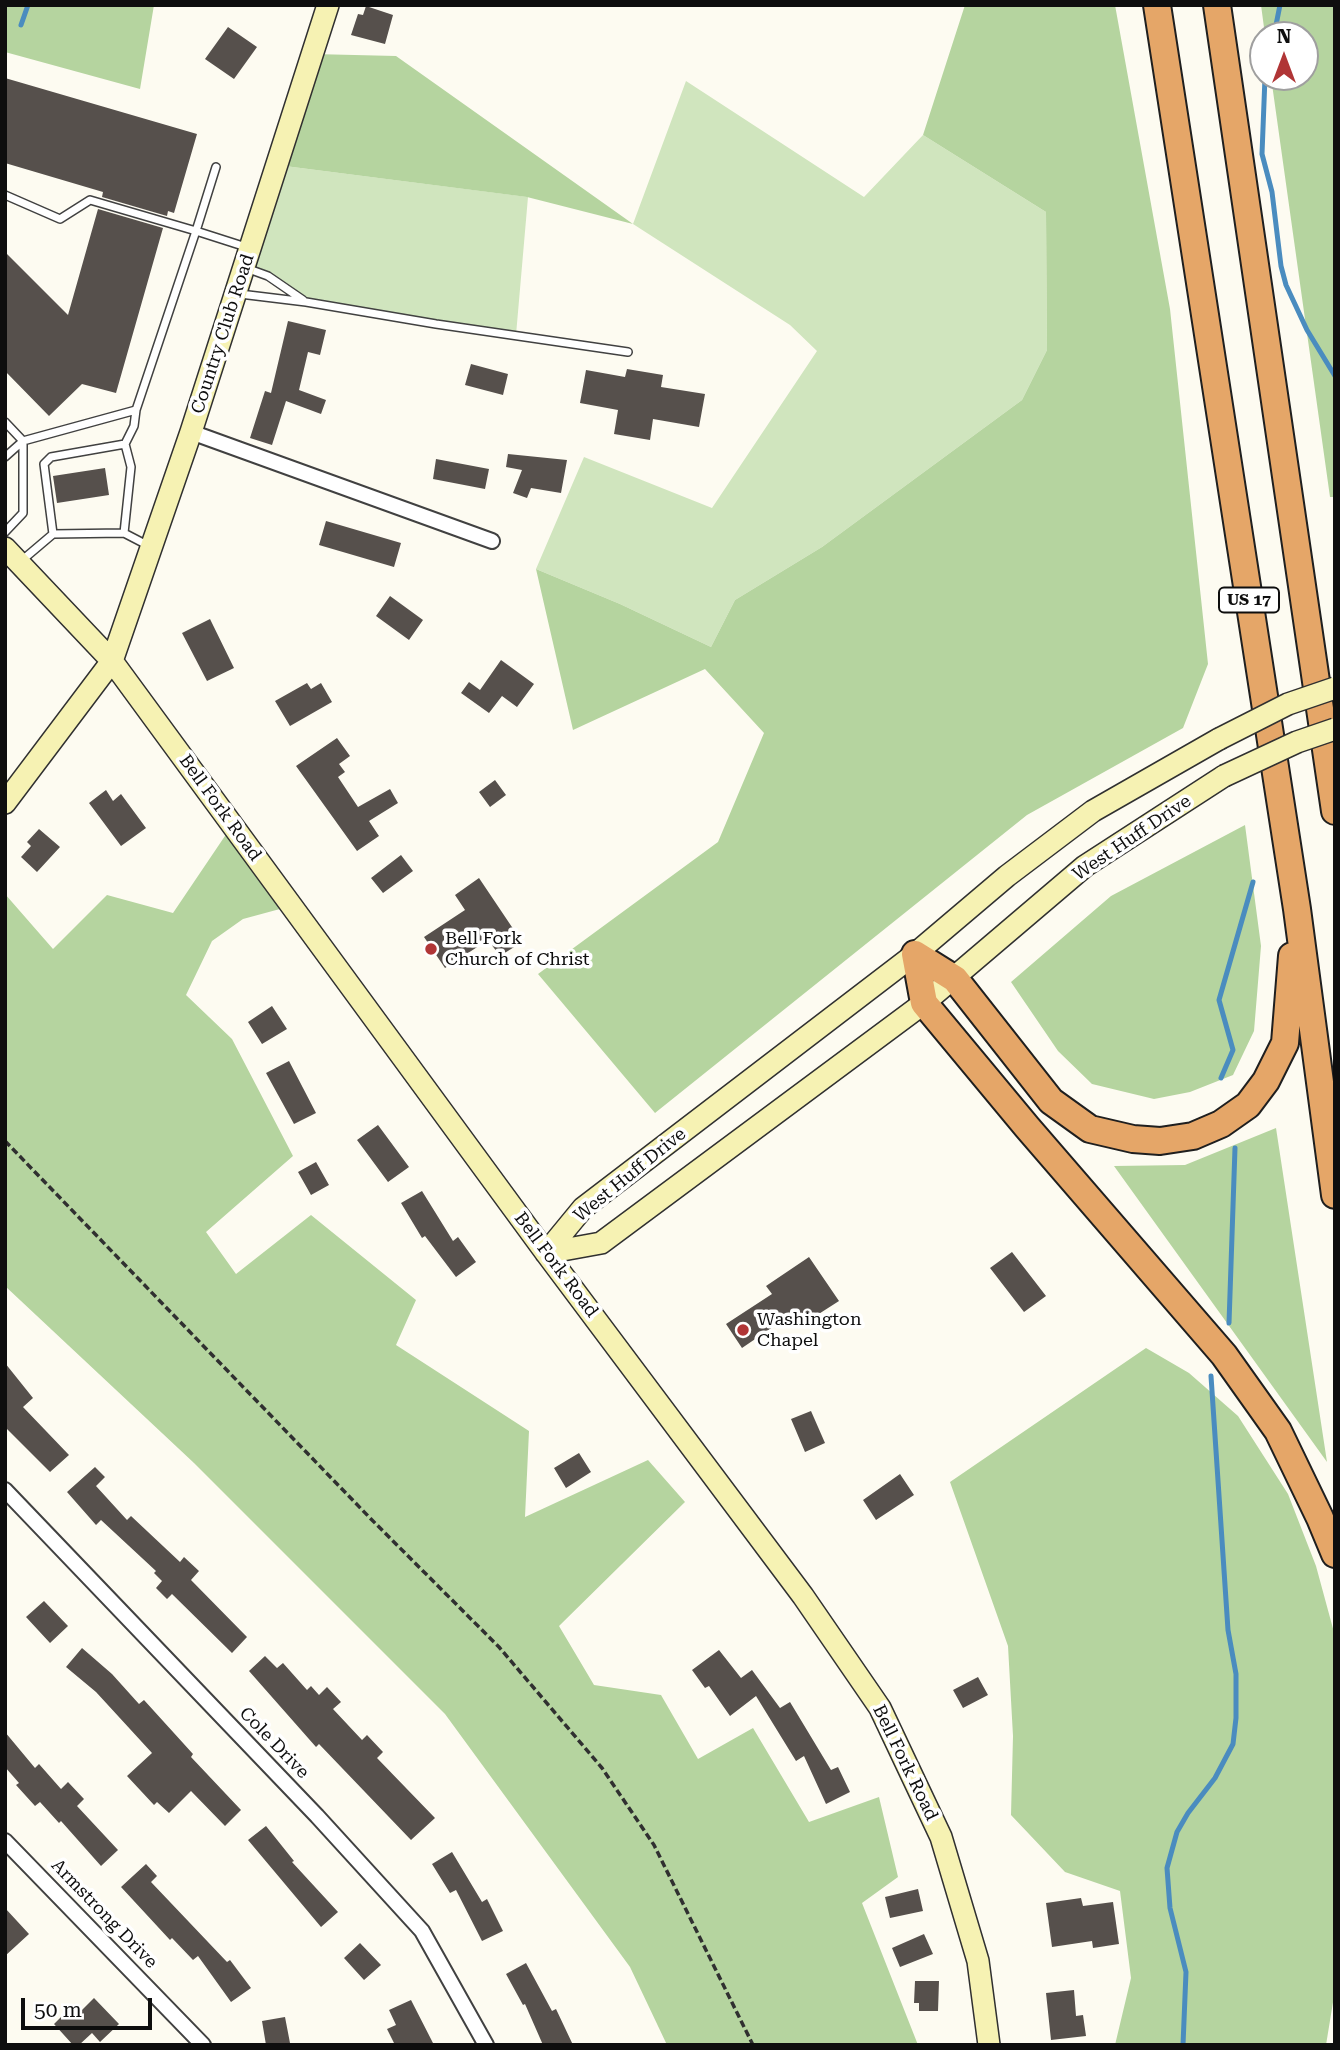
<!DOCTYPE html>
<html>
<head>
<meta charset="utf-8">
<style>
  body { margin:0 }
  #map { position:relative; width:1340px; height:2050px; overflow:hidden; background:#fdfbf1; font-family:"Roboto Serif",serif }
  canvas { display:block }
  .frame { position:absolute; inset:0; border:7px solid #0e0e0e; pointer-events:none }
  .north { position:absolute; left:1249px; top:21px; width:70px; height:70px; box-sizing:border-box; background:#fff; border:2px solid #9f9f9f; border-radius:50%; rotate:0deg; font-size:19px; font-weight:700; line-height:28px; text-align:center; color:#0e0e0e }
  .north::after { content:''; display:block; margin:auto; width:24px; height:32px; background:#b03536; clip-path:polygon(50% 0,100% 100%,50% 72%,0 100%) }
  .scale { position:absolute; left:21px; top:1998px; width:131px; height:32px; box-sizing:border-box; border:4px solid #0e0e0e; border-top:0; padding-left:9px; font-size:21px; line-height:24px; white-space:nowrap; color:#0e0e0e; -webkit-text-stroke:5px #fff; paint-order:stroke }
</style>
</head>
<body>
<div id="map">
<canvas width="1340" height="2050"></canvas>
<div class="frame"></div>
<div class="north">N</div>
<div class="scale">50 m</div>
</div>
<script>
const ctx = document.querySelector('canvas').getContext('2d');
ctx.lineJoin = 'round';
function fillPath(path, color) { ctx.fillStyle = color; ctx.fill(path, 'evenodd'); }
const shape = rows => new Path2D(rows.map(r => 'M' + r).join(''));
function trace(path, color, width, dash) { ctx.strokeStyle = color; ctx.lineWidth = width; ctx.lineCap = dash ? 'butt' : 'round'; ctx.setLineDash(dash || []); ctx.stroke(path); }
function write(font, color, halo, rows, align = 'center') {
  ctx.font = font + ' "Roboto Serif",serif'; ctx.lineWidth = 7; ctx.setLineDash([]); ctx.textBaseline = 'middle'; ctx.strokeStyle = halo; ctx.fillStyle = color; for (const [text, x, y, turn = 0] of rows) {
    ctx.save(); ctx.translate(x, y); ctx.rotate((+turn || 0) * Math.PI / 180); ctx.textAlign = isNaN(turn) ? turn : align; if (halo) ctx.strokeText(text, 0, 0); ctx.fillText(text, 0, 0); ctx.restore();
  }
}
fillPath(shape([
  [686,81,864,197,923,135,1046,212,1047,350,1022,400,822,547,735,600,711,647,620,604,536,569,584,457,712,508,817,351,790,325,633,224],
  [277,165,528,197,516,335,306,302,268,276,244,267]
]), '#d0e5be');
fillPath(shape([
  [5,5,154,5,140,89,5,52],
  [965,5,1115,5,1170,309,1208,664,1183,728,1027,815,655,1113,538,974,718,842,764,733,705,669,573,730,536,569,620,604,711,647,735,600,822,547,1022,400,1047,350,1046,212,923,135],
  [1261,5,1335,5,1335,497,1330,497,1271,77,1305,77,1305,35,1265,35],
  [313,54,396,56,633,224,527,197,277,165],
  [1245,825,1261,946,1254,1031,1233,1075,1190,1092,1154,1099,1092,1084,1058,1051,1011,982,1111,896],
  [229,830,291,906,243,919,212,941,186,995,232,1039,293,1156,206,1232,236,1274,311,1215,416,1300,396,1345,529,1431,525,1517,648,1460,685,1502,559,1626,594,1685,661,1695,698,1759,753,1728,809,1822,879,1797,898,1877,862,1903,918,2045,667,2045,630,1967,445,1714,194,1463,5,1286,5,894,53,949,107,895,173,913],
  [1276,1128,1327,1462,1114,1166,1185,1165],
  [1146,1348,1189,1373,1238,1416,1288,1494,1316,1566,1335,1636,1335,1990,1326,2045,1115,2045,1131,1978,1120,1891,1065,1872,1011,1815,1013,1736,1008,1646,950,1482]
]), '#b5d49f');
trace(shape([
  [21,25,28,5],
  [1274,35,1280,5],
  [1265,77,1262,154,1272,192,1281,266,1286,285,1307,330,1335,376],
  [1221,1078,1233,1050,1219,1000,1253,882],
  [1229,1323,1235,1148],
  [1183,2045,1186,1972,1170,1908,1167,1868,1177,1832,1188,1813,1215,1778,1233,1744,1236,1718,1236,1674,1228,1630,1211,1376]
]), '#4a8cbf', 5);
fillPath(shape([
  [366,6,393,15,385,44,351,35,358,14,363,15],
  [228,27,257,47,234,79,205,59],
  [5,78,197,134,174,213,168,211,167,216,102,197,103,192,5,163],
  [98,209,163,228,116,393,82,384,49,416,5,371,5,252,68,315],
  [288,321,326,330,320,355,308,352,299,390,326,400,321,414,286,401,272,445,250,438,265,391,271,393],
  [471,364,508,374,503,395,465,385],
  [627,369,663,375,661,387,705,394,699,427,653,419,650,440,614,434,618,410,580,403,586,370,625,377],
  [508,454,567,460,561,493,531,488,527,498,513,493,522,470,506,467],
  [436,459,489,469,485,489,433,479],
  [105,468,109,495,57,503,53,476],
  [326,521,401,543,394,567,319,545],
  [390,596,423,620,409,640,376,616],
  [210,619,234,668,207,681,182,633],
  [501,660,534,684,517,707,502,696,489,713,461,693,469,682,480,690],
  [307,683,311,689,321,683,332,702,290,726,275,701],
  [337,738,350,756,339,764,345,772,338,777,358,807,390,789,398,803,369,821,379,836,357,851,296,766],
  [495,780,506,795,490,807,479,792],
  [106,790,113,801,121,794,146,828,121,846,89,803],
  [39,829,60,847,37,872,21,857,31,846,27,842],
  [401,855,413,871,383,893,371,878],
  [479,878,522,942,500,956,488,940,445,968,424,937,465,910,455,895],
  [272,1006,287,1029,262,1044,248,1022],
  [289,1061,316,1113,294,1124,266,1073],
  [378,1125,409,1167,388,1182,357,1140],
  [316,1162,329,1185,311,1195,298,1172],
  [422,1191,453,1241,458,1237,476,1262,456,1277,425,1236,422,1238,401,1203],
  [1012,1252,1046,1296,1024,1312,990,1268],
  [809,1257,839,1301,814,1317,811,1312,794,1323,789,1316,742,1348,726,1324,772,1294,766,1286],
  [5,1363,33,1398,23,1407,69,1455,50,1472,5,1427],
  [811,1411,825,1443,805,1452,791,1419],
  [579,1453,591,1472,566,1488,554,1468],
  [95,1467,105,1477,96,1486,127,1520,131,1516,180,1562,184,1557,199,1571,191,1580,247,1637,232,1653,172,1594,167,1599,156,1588,162,1581,154,1573,156,1571,101,1520,96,1525,67,1492],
  [900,1474,914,1495,876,1520,863,1500],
  [44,1601,68,1626,50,1643,26,1617],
  [82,1648,112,1674,139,1704,144,1700,193,1754,191,1757,241,1810,225,1826,191,1791,169,1813,157,1802,154,1805,127,1776,152,1753,96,1692,66,1667],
  [719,1650,741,1678,752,1670,780,1708,790,1702,831,1770,838,1767,850,1792,826,1804,804,1756,796,1761,756,1696,730,1716,709,1686,705,1688,692,1670],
  [265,1656,277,1668,283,1663,307,1690,311,1686,319,1695,327,1687,341,1702,333,1709,362,1740,367,1735,383,1752,377,1758,435,1818,411,1840,319,1744,316,1747,249,1671],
  [978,1677,988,1695,963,1708,953,1690],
  [5,1732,35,1768,39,1764,61,1789,68,1782,84,1799,77,1806,118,1850,101,1866,61,1821,59,1823,40,1802,35,1806,16,1785,19,1783,5,1767],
  [266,1826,294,1861,292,1862,338,1912,321,1927,248,1840],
  [452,1852,482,1902,487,1899,503,1931,482,1941,456,1890,450,1893,432,1864],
  [146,1864,157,1876,151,1882,227,1962,230,1960,251,1988,231,2002,198,1956,193,1960,172,1938,170,1940,121,1887],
  [918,1889,923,1911,890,1918,885,1897],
  [1081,1898,1083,1906,1113,1902,1119,1944,1093,1948,1092,1941,1052,1947,1046,1903],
  [5,1908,29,1934,5,1956],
  [924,1934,933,1954,900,1967,892,1948],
  [360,1943,381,1965,364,1980,344,1958],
  [526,1963,552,2011,556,2009,573,2045,543,2045,525,2004,523,2005,506,1974],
  [915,1981,939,1981,938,2011,919,2011,919,2003,914,2003],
  [1074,1990,1076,2016,1083,2015,1086,2036,1051,2040,1046,1993],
  [94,1998,119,2024,100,2042,92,2033,79,2045,73,2045,54,2024,68,2010,75,2017],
  [411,2000,434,2045,395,2045,387,2029,396,2025,389,2010],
  [285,2017,290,2043,266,2045,262,2021]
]), '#56504c');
const lane = shape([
  [5,195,60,219,90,200,196,231,216,167],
  [246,268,268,276,303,300],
  [240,294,306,302,436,324,628,352],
  [5,422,23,441,5,457],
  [125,444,134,426,136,410],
  [5,532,23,513,23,441,136,410,196,231,246,247],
  [53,534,44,464,51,457,125,444,131,467,124,533,149,546],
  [20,562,53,534,124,533]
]);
const street = shape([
  [191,432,492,541],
  [5,1490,317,1816,422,1931,486,2045],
  [5,1841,203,2045]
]);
const secondary = shape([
  [5,548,112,661,546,1253,803,1596,880,1708,941,1837,978,1961,989,2045],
  [5,803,112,661,191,432,328,5],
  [546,1253,583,1208,915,954,1007,876,1093,811,1219,739],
  [546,1253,601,1243,924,1003,1085,866,1224,776]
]);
const highway = shape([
  [1157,5,1297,909,1335,1195],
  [1217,5,1335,811],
  [915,954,924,1003,1027,1127,1224,1355,1278,1431,1320,1518,1335,1554],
  [915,954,955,979,1051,1101,1090,1129,1133,1139,1160,1141,1193,1136,1221,1124,1248,1105,1266,1081,1285,1043,1292,956]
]);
trace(lane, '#414141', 10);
trace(street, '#414141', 18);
trace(secondary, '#303030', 24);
trace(highway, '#1f1f1f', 30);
trace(shape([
  [5,1141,371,1519,499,1647,602,1768,654,1845,753,2045]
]), '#303030', 3.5, [7, 3.5]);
trace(lane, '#fff', 7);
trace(street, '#fff', 14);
trace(secondary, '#f6f2b3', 21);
trace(highway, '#e5a668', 26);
const secondaryBridge = shape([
  [1219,739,1288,704,1335,688],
  [1224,776,1297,742,1335,729]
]);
trace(secondaryBridge, '#303030', 24, []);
trace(secondaryBridge, '#f6f2b3', 21);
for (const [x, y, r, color] of [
  [431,949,7,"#b03536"],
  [743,1330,7,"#b03536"]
]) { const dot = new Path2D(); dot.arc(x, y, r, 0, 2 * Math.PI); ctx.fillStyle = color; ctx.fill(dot); trace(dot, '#fff', 2.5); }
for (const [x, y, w] of [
  [1249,600,60]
]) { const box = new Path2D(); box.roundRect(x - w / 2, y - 12.5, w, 25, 5); ctx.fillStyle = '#fff'; ctx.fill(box); trace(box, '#0e0e0e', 2); }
write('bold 16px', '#0e0e0e', null, [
  ["US 17",1249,600]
]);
write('18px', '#0e0e0e', '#fff', [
  ["Country Club Road",223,334,-72],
  ["Bell Fork Road",220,808,54],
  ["West Huff Drive",1132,838,-34],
  ["West Huff Drive",630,1175,-39],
  ["Bell Fork Road",556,1265,53],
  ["Cole Drive",274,1743,46],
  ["Bell Fork Road",905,1763,64],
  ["Armstrong Drive",104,1914,46]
]);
write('18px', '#0e0e0e', '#fff', [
  ["Bell Fork",445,939],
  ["Church of Christ",445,960],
  ["Washington",757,1320],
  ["Chapel",757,1341]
], 'left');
</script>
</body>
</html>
